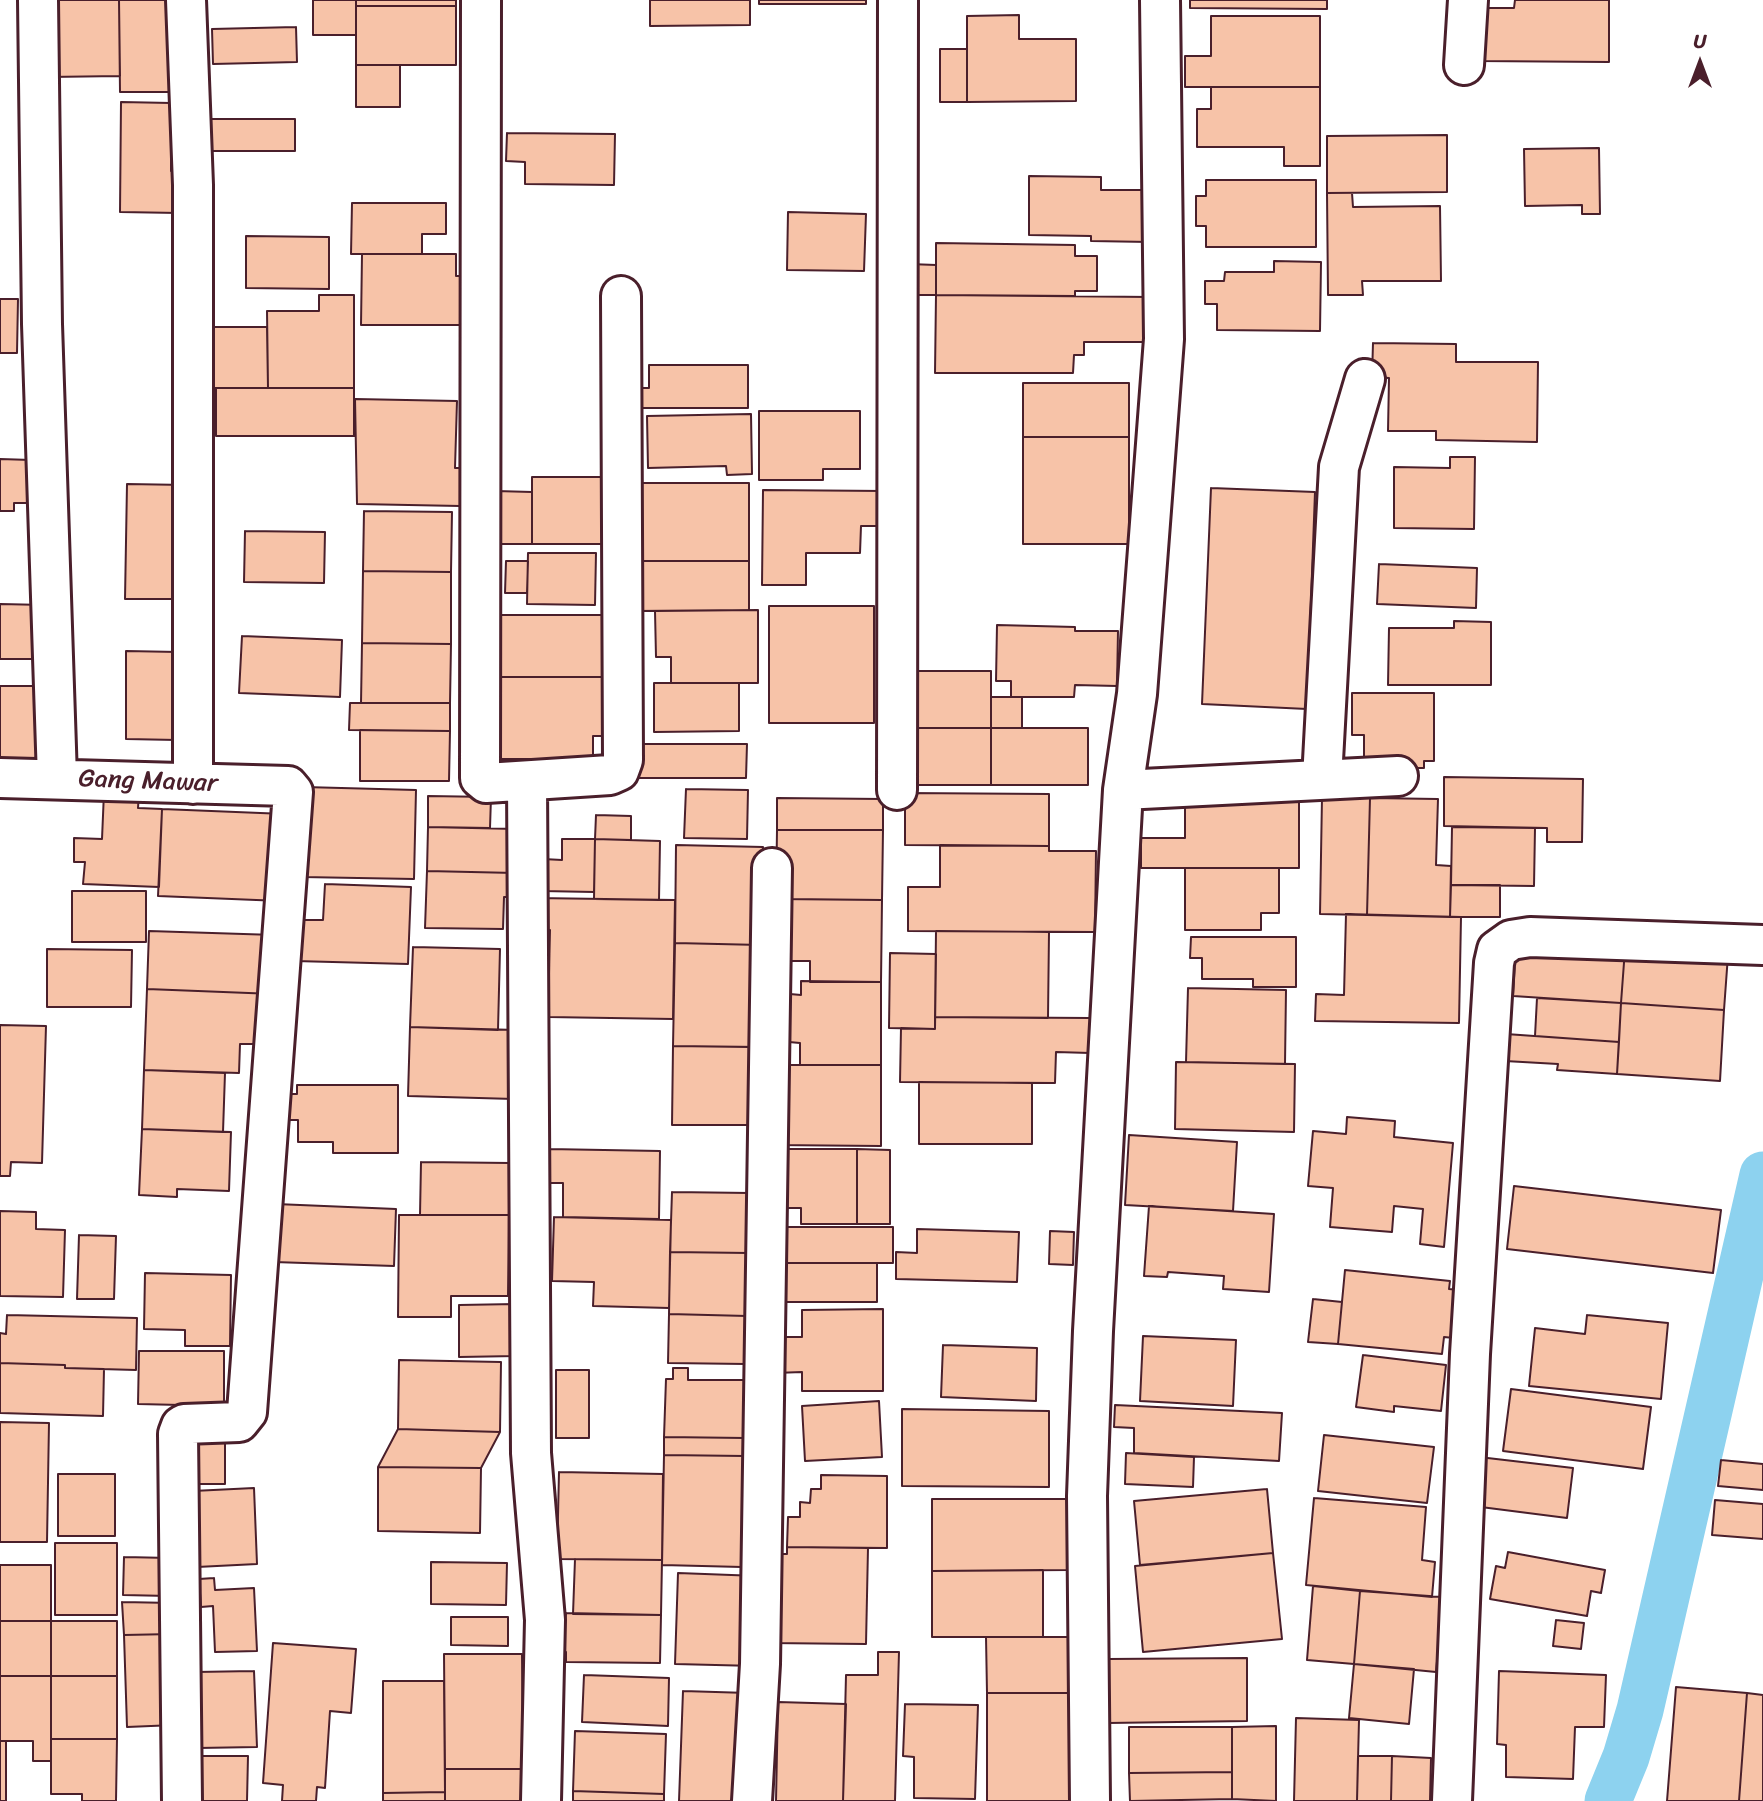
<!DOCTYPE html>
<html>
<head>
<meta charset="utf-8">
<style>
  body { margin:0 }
  #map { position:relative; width:1763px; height:1801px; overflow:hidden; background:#fff; font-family:Sriracha,sans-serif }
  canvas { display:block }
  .north { position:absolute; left:1665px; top:28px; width:70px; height:70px; -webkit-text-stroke:5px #fff; paint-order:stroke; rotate:0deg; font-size:19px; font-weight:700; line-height:28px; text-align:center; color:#4a1f2b }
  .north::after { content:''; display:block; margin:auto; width:24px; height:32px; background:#4a1f2b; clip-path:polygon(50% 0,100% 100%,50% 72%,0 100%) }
</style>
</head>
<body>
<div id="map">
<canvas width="1763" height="1801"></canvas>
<div class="north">U</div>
</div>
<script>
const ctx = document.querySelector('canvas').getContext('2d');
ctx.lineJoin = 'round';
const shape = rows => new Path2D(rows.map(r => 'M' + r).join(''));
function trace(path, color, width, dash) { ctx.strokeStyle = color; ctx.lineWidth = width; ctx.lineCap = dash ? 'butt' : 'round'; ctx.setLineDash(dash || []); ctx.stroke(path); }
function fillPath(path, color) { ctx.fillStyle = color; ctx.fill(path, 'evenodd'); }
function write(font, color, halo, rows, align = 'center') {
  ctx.font = font + ' Sriracha,sans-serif'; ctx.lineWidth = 5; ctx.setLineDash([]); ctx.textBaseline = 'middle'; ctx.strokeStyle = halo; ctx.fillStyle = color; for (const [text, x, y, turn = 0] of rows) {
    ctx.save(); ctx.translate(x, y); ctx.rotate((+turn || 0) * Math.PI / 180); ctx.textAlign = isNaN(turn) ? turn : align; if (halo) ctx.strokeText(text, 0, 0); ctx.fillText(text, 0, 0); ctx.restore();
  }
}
trace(shape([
  [1608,1801,1626,1757,1640,1710,1763,1175]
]), '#8dd2ef', 47);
const building = shape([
  [47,0,119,0,120,76,48,77,47,0],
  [119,0,178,0,178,92,120,92,119,0],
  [313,0,356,0,356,35,313,35,313,0],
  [356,0,456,0,456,6,356,6,356,0],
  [650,0,750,0,750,25,650,26,650,0],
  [759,0,866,0,866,4,759,4,759,0],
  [1190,0,1327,0,1327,9,1190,8,1190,0],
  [1515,0,1609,0,1609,62,1477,61,1485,8,1514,8,1515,0],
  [356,6,456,6,456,65,356,65,356,6],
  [1019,15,1019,39,1076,39,1076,101,967,102,967,16,1019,15],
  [1211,16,1320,16,1320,87,1185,87,1185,56,1211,56,1211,16],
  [296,27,297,62,213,64,212,29,296,27],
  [940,49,967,49,967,102,940,102,940,49],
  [356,65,400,65,400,107,356,107,356,65],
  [1211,87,1320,87,1320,166,1284,166,1284,147,1197,147,1197,109,1211,109,1211,87],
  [121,102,171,103,171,171,180,171,179,213,120,212,121,102],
  [199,119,295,119,295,151,199,151,199,119],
  [507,133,615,134,614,185,525,184,525,162,506,161,507,133],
  [1447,135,1447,192,1327,193,1327,136,1447,135],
  [1599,148,1600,214,1582,214,1582,205,1525,206,1524,149,1599,148],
  [1029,176,1101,177,1101,190,1150,190,1150,242,1091,241,1091,236,1029,235,1029,176],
  [1206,180,1316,180,1316,247,1206,247,1206,226,1196,226,1196,196,1206,196,1206,180],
  [1327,193,1352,193,1353,207,1440,206,1441,281,1362,281,1363,295,1328,295,1327,193],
  [352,203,446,203,446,234,422,234,422,254,351,254,352,203],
  [788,212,866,214,864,271,787,270,788,212],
  [246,236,329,237,329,289,246,288,246,236],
  [936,243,1075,245,1075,256,1097,256,1097,291,1075,291,1075,296,936,295,936,243],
  [362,254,456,254,456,276,472,276,472,325,361,325,362,254],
  [1274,261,1321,262,1320,331,1217,330,1217,304,1205,304,1205,281,1224,281,1225,272,1274,272,1274,261],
  [909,264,936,265,936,295,909,295,909,264],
  [319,295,354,295,354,388,268,388,267,311,319,311,319,295],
  [936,295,1151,297,1151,342,1084,342,1084,355,1074,355,1073,373,935,373,936,295],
  [0,299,18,299,17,353,0,353,0,299],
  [207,327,267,327,268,388,207,388,207,327],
  [1373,343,1456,344,1456,362,1538,362,1537,442,1436,440,1436,431,1388,431,1389,378,1372,377,1373,343],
  [649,365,748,365,748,408,634,408,634,388,649,388,649,365],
  [1023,383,1129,383,1129,437,1023,437,1023,383],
  [216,388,354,388,354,436,216,436,216,388],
  [355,399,457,401,455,468,460,468,460,506,357,504,355,399],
  [759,411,860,411,860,469,823,469,823,480,759,480,759,411],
  [751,414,752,474,727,475,726,466,648,468,647,416,751,414],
  [1023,437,1129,437,1129,544,1023,544,1023,437],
  [1450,457,1475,457,1474,529,1394,528,1394,467,1450,468,1450,457],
  [0,459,31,460,30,503,14,503,14,511,0,511,0,459],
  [532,477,615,477,614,544,532,544,532,477],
  [634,483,749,483,749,561,635,561,634,483],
  [127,484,186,485,183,599,125,599,127,484],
  [1211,488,1315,492,1307,709,1202,704,1211,488],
  [763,490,884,491,884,526,861,526,860,553,806,553,806,585,762,585,763,490],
  [496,491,532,492,532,544,495,544,496,491],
  [364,511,452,512,451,572,363,571,364,511],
  [245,531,325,532,324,583,244,582,245,531],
  [528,553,596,553,595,605,527,604,528,553],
  [506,561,528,561,527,593,505,593,506,561],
  [635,561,749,561,749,610,636,611,635,561],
  [1379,564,1477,568,1476,608,1377,604,1379,564],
  [363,571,451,572,451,644,362,643,363,571],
  [0,604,45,605,45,659,0,659,0,604],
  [769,606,874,606,874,723,769,723,769,606],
  [758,610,758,683,671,683,671,657,656,657,655,611,758,610],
  [496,615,616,615,616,677,496,677,496,615],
  [1454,621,1491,622,1491,685,1388,685,1389,628,1454,628,1454,621],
  [997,625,1075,627,1075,631,1118,631,1117,686,1075,685,1074,697,1011,697,1011,681,996,681,997,625],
  [242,636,342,640,340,697,239,693,242,636],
  [362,643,451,644,450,703,361,703,362,643],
  [126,651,178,652,177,740,126,739,126,651],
  [915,671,991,671,991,728,915,728,915,671],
  [496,677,616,677,616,736,593,736,593,759,496,759,496,677],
  [654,683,739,683,739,731,654,732,654,683],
  [0,686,42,686,41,764,0,764,0,686],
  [1352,693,1434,693,1434,761,1424,761,1424,768,1404,768,1364,761,1364,735,1352,735,1352,693],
  [991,697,1022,697,1022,728,991,728,991,697],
  [350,703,450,703,450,731,349,730,350,703],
  [915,728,991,728,991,785,915,785,915,728],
  [991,728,1088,728,1088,785,991,785,991,728],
  [360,730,450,731,449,781,360,781,360,730],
  [634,744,747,744,746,778,634,778,634,744],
  [1444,777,1583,779,1582,842,1547,842,1547,828,1444,826,1444,777],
  [304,787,416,790,414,879,302,877,304,787],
  [686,789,748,790,747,839,684,838,686,789],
  [104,792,139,793,138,808,162,809,159,887,83,884,85,862,74,862,74,838,102,839,104,792],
  [905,793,1049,794,1049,846,905,845,905,793],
  [428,796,491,797,490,828,428,827,428,796],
  [1322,797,1370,798,1367,915,1320,914,1322,797],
  [777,798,883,799,883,830,777,830,777,798],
  [1370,798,1438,799,1436,865,1451,866,1450,917,1367,915,1370,798],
  [1185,800,1299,800,1299,868,1141,868,1141,838,1185,838,1185,800],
  [162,809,285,814,281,901,158,896,162,809],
  [596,815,631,816,631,840,595,839,596,815],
  [428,827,516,829,515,873,427,871,428,827],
  [1452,827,1535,828,1534,886,1451,885,1452,827],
  [777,830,883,830,882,900,776,899,777,830],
  [562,839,595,839,594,892,542,891,543,859,562,860,562,839],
  [595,839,660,841,659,900,594,899,595,839],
  [676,845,763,847,761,945,675,943,676,845],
  [940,845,1049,846,1049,851,1096,851,1095,932,908,931,908,887,940,887,940,845],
  [1185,868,1279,868,1279,913,1261,913,1261,930,1185,930,1185,868],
  [427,871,515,873,515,897,504,897,503,929,425,928,427,871],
  [325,884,411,887,408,964,295,961,296,920,323,920,325,884],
  [1451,885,1500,885,1500,917,1450,917,1451,885],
  [72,891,146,891,146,942,72,942,72,891],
  [535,898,675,900,673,1019,548,1017,550,930,534,930,535,898],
  [787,899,882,900,881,982,810,982,810,961,786,961,787,899],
  [1346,914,1461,917,1459,1023,1315,1021,1316,994,1344,995,1346,914],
  [149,931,275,935,274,994,147,989,149,931],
  [936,931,1049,932,1048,1018,935,1017,936,931],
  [1191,937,1296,937,1296,987,1253,987,1253,979,1202,979,1202,958,1190,958,1191,937],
  [1516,942,1625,949,1621,1003,1513,996,1516,942],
  [675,943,761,945,760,1047,673,1046,675,943],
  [413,947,500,949,498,1030,410,1027,413,947],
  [47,949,132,950,131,1007,47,1007,47,949],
  [1625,949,1728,955,1724,1010,1621,1003,1625,949],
  [890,953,936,954,935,1029,889,1028,890,953],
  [801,981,881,982,881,1065,800,1065,800,1043,789,1042,790,994,801,995,801,981],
  [1188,988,1286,990,1285,1064,1186,1062,1188,988],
  [147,989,274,994,272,1044,240,1044,239,1073,144,1070,147,989],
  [1537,998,1621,1003,1619,1042,1535,1036,1537,998],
  [1621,1003,1724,1010,1720,1081,1617,1074,1621,1003],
  [935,1017,1090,1018,1090,1053,1056,1052,1055,1083,900,1082,901,1028,935,1029,935,1017],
  [0,1025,46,1026,42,1163,11,1162,10,1176,0,1176,0,1025],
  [410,1027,516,1030,514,1099,408,1096,410,1027],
  [1506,1034,1619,1042,1617,1074,1557,1070,1558,1064,1505,1061,1506,1034],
  [673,1046,749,1047,749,1125,672,1125,673,1046],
  [1176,1062,1295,1064,1294,1132,1175,1129,1176,1062],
  [773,1065,881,1065,881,1146,772,1145,773,1065],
  [144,1070,225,1073,223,1132,142,1129,144,1070],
  [919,1082,1032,1083,1032,1144,919,1144,919,1082],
  [297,1085,398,1085,398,1153,333,1153,333,1142,298,1142,298,1120,289,1120,289,1094,297,1094,297,1085],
  [1347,1117,1395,1121,1394,1137,1453,1143,1444,1247,1420,1244,1423,1209,1394,1206,1392,1232,1330,1227,1333,1188,1308,1186,1313,1131,1346,1134,1347,1117],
  [142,1129,231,1132,229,1191,177,1189,177,1197,139,1195,142,1129],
  [1129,1135,1237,1142,1233,1211,1125,1205,1129,1135],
  [548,1149,660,1151,659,1219,563,1217,563,1183,547,1183,548,1149],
  [780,1149,857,1149,857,1224,801,1224,801,1208,780,1208,780,1149],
  [857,1149,890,1150,890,1224,857,1224,857,1149],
  [421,1162,510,1163,509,1215,420,1215,421,1162],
  [1514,1186,1721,1210,1713,1273,1507,1249,1514,1186],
  [672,1192,750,1193,749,1253,670,1252,672,1192],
  [276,1204,396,1209,394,1266,274,1262,276,1204],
  [1149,1206,1274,1214,1269,1292,1223,1289,1224,1276,1168,1272,1167,1277,1144,1276,1149,1206],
  [0,1211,36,1212,36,1229,65,1230,63,1297,0,1296,0,1211],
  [399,1215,509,1215,508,1296,451,1296,451,1317,398,1317,399,1215],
  [554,1217,671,1220,669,1308,593,1306,594,1282,552,1281,554,1217],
  [772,1227,893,1227,893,1263,772,1263,772,1227],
  [917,1229,1019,1232,1017,1282,896,1279,896,1252,917,1253,917,1229],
  [1050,1231,1074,1232,1073,1265,1049,1264,1050,1231],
  [79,1235,116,1236,114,1299,77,1299,79,1235],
  [670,1252,749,1253,747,1316,669,1314,670,1252],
  [772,1263,877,1263,877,1302,772,1302,772,1263],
  [1345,1270,1450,1281,1449,1289,1468,1291,1464,1339,1444,1337,1442,1354,1338,1344,1345,1270],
  [145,1273,231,1275,230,1346,185,1346,185,1330,144,1329,145,1273],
  [1313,1299,1342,1302,1338,1344,1308,1342,1313,1299],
  [516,1304,516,1356,459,1357,459,1305,516,1304],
  [883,1309,883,1391,802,1391,802,1372,775,1373,775,1337,802,1337,802,1310,883,1309],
  [669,1314,747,1316,746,1364,668,1363,669,1314],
  [7,1315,137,1318,136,1370,65,1368,65,1365,0,1363,0,1333,6,1334,7,1315],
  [1587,1315,1668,1323,1661,1399,1529,1386,1535,1328,1585,1334,1587,1315],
  [1143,1336,1236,1340,1233,1406,1140,1401,1143,1336],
  [943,1345,1037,1348,1036,1401,941,1397,943,1345],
  [139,1351,224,1351,224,1406,138,1404,139,1351],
  [1363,1355,1446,1365,1441,1411,1394,1406,1394,1412,1356,1407,1363,1355],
  [399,1360,501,1362,500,1432,398,1429,399,1360],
  [0,1363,65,1365,65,1368,104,1369,103,1416,0,1413,0,1363],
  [673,1368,688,1368,688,1380,746,1380,745,1438,664,1437,666,1379,673,1379,673,1368],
  [556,1370,589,1370,589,1438,556,1438,556,1370],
  [1511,1389,1651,1407,1643,1469,1503,1451,1511,1389],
  [879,1401,882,1457,805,1461,802,1406,879,1401],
  [1115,1405,1282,1413,1279,1461,1134,1453,1134,1428,1114,1427,1115,1405],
  [902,1409,1049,1411,1049,1487,902,1486,902,1409],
  [0,1422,49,1423,47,1542,0,1542,0,1422],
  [398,1429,500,1432,481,1468,378,1467,398,1429],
  [192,1434,225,1434,225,1484,192,1484,192,1434],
  [1324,1435,1434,1447,1427,1503,1318,1491,1324,1435],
  [664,1437,745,1438,744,1456,664,1455,664,1437],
  [1126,1453,1194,1457,1193,1487,1125,1484,1126,1453],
  [664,1455,744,1456,742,1567,662,1565,664,1455],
  [1479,1457,1573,1468,1567,1518,1473,1506,1479,1457],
  [1721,1460,1763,1464,1763,1490,1718,1486,1721,1460],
  [378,1467,481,1468,480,1533,378,1531,378,1467],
  [559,1472,663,1474,662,1560,557,1559,559,1472],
  [58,1474,115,1474,115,1536,58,1536,58,1474],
  [821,1475,887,1476,887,1548,787,1547,788,1517,800,1517,800,1502,810,1503,811,1489,821,1489,821,1475],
  [254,1488,257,1564,197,1567,193,1491,254,1488],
  [1267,1489,1273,1553,1140,1565,1134,1501,1267,1489],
  [1314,1498,1426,1507,1422,1560,1435,1562,1432,1597,1306,1585,1314,1498],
  [932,1499,1069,1499,1069,1570,932,1571,932,1499],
  [1715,1500,1763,1504,1763,1539,1712,1535,1715,1500],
  [55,1543,117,1543,117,1615,55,1615,55,1543],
  [787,1547,868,1548,866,1644,768,1643,769,1554,787,1554,787,1547],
  [1508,1552,1605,1570,1601,1593,1591,1591,1587,1616,1490,1599,1496,1566,1505,1568,1508,1552],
  [1273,1553,1282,1639,1143,1652,1135,1566,1273,1553],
  [124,1557,170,1558,169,1596,123,1595,124,1557],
  [575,1559,662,1560,661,1615,573,1614,575,1559],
  [431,1562,507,1563,506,1605,431,1604,431,1562],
  [0,1565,51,1565,51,1621,0,1621,0,1565],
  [1043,1570,1043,1637,932,1637,932,1571,1043,1570],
  [678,1573,758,1576,756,1666,675,1664,678,1573],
  [214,1578,215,1590,254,1588,257,1651,215,1652,213,1606,201,1607,199,1579,214,1578],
  [1313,1586,1360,1591,1354,1664,1307,1660,1313,1586],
  [1360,1591,1443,1597,1436,1672,1354,1664,1360,1591],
  [122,1602,173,1603,173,1634,124,1635,122,1602],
  [566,1613,661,1615,660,1663,566,1662,566,1652,555,1652,556,1624,565,1624,566,1613],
  [451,1617,508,1617,508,1646,451,1645,451,1617],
  [1556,1620,1584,1623,1581,1649,1553,1646,1556,1620],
  [0,1621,51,1621,51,1676,0,1676,0,1621],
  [51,1621,117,1621,117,1676,51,1676,51,1621],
  [173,1634,175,1725,127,1727,124,1635,173,1634],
  [986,1637,1070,1637,1070,1693,987,1693,986,1637],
  [273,1643,356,1649,351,1713,330,1711,325,1788,317,1787,316,1801,282,1801,283,1785,263,1783,273,1643],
  [878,1652,899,1652,895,1801,843,1801,846,1675,878,1675,878,1652],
  [444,1654,522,1654,523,1769,445,1769,444,1654],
  [1247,1658,1247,1721,1108,1723,1108,1659,1247,1658],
  [1354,1664,1414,1669,1409,1724,1349,1718,1354,1664],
  [254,1671,257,1747,198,1748,196,1672,254,1671],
  [1499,1671,1606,1675,1604,1727,1575,1727,1573,1779,1506,1777,1506,1745,1497,1744,1499,1671],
  [584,1675,669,1678,668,1726,582,1722,584,1675],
  [0,1676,51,1676,51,1761,33,1761,33,1741,0,1741,0,1676],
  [51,1676,117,1676,117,1739,51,1739,51,1676],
  [383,1681,444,1681,445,1792,383,1793,383,1681],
  [1676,1687,1747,1693,1739,1801,1667,1801,1676,1687],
  [683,1691,748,1693,743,1801,679,1801,683,1691],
  [987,1693,1070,1693,1071,1801,987,1801,987,1693],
  [1747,1693,1763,1695,1763,1801,1739,1801,1747,1693],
  [778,1702,846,1704,843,1801,776,1801,778,1702],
  [905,1704,978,1705,975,1799,914,1798,914,1757,903,1756,905,1704],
  [1296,1718,1359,1720,1357,1801,1294,1801,1296,1718],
  [1276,1726,1276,1801,1232,1799,1232,1727,1276,1726],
  [1129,1727,1232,1727,1232,1772,1129,1773,1129,1727],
  [575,1731,666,1734,664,1794,573,1791,575,1731],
  [51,1739,117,1739,116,1801,82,1801,82,1794,51,1794,51,1739],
  [0,1741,6,1741,6,1801,0,1801,0,1741],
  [198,1756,248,1756,247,1801,197,1801,198,1756],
  [1358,1756,1392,1756,1391,1801,1357,1801,1358,1756],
  [1392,1756,1431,1758,1430,1801,1391,1801,1392,1756],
  [445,1769,523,1769,523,1801,445,1801,445,1769],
  [1232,1772,1232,1799,1130,1801,1129,1773,1232,1772],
  [573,1791,664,1794,664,1801,573,1801,573,1791],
  [445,1792,445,1801,383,1801,383,1793,445,1792]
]);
fillPath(building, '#f7c3a8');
trace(building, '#4a1f2b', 2);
const street = shape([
  [38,0,42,324,57,778],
  [186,0,193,185,193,784],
  [481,0,480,778,486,783,610,775,619,771,623,760,621,296],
  [1464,65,1468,0],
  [0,778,288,786,293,792,247,1412,239,1422,184,1424,181,1426,178,1434,182,1801],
  [1322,779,1339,467,1365,379],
  [527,782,531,1453,545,1620,541,1801],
  [897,790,898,0],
  [1123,790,1398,776],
  [752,1801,760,1664,772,868],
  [1090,1801,1087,1496,1093,1331,1123,790,1137,694,1164,339,1160,0],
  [1452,1801,1470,1354,1494,963,1497,950,1511,940,1530,937,1763,945]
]);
trace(street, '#4a1f2b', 44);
trace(street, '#fff', 38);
write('26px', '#4a1f2b', '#fff', [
  ["Gang Mawar",148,782,2]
]);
</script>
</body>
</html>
